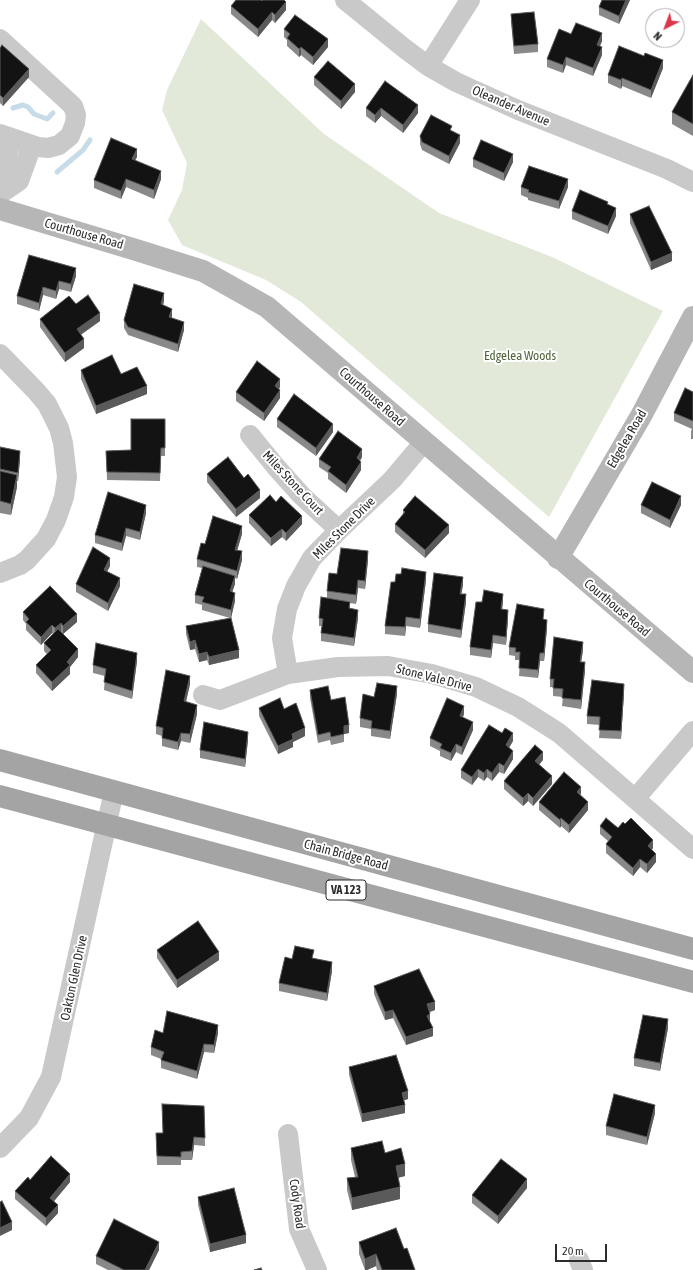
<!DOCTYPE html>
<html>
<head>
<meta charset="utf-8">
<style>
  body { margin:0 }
  #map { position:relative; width:693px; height:1270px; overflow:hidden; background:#fff; font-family:"Asap Condensed",sans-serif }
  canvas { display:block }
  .north { position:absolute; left:645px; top:8px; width:40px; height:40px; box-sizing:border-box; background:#fff; border:1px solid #ababab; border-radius:50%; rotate:222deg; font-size:11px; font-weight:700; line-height:16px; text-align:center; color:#2c2c2c }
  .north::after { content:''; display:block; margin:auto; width:14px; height:18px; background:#d9374a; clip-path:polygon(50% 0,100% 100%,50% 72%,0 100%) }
  .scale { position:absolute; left:555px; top:1244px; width:52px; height:18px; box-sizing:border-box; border:2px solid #2c2c2c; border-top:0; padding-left:5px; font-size:12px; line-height:14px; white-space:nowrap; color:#2c2c2c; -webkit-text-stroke:3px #fff; paint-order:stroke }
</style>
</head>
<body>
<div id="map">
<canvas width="693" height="1270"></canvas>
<div class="north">N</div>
<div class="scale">20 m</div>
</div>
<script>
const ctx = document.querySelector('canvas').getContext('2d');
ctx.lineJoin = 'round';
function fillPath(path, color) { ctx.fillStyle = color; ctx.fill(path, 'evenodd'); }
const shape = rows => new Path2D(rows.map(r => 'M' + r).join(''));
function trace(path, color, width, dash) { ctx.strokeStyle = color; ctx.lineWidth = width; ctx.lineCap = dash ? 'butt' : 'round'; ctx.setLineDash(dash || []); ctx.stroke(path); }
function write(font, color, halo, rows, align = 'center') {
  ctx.font = font + ' "Asap Condensed",sans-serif'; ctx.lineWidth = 4; ctx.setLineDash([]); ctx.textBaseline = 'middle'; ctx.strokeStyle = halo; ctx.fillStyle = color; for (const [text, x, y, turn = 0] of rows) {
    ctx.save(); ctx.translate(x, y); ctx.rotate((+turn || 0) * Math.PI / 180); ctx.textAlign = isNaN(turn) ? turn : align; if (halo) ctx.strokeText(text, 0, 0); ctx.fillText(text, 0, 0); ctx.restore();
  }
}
fillPath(shape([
  [201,19,324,134,439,213,552,257,663,311,549,517,301,302,266,280,182,245,168,220,182,190,187,163,162,110,167,90]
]), '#e2e9d9');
trace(shape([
  [13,108,23,105,28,107,34,114,47,119,53,113],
  [57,172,83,150,90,140]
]), '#c6dce8', 5);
trace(shape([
  [345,0,404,48,428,66,456,82,518,110,667,169,693,182],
  [0,39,73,106,76,115,75,123,70,136,59,145,48,148,38,147,0,134],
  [428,66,470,0],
  [0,180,12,138],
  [0,194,19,181,32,145],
  [0,354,36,391,47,404,59,428,63,443,67,477,64,497,56,520,46,539,27,560,20,565,0,573],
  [250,435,276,467,302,496,339,530],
  [288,674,282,638,287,609,296,586,312,558,339,530,392,480,424,442],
  [203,695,220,700,288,674,338,667,388,666,432,674,476,687,518,707,559,733,693,849],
  [635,799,693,731],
  [288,1134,299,1229,317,1270],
  [0,1148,29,1118,51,1077,114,791],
  [579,1260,583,1270]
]), '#c9c9c9', 20);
trace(shape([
  [0,209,133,249,203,271,267,307,693,672],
  [558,558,641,416,693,317]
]), '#b6b6b6', 22);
trace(shape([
  [0,760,693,949],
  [0,796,693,982]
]), '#a4a4a4', 22);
fillPath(shape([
  [630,0,619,24,599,15,599,7],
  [231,6,286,10,275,23,272,20,258,37,231,14],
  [511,14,538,44,538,52,514,54,511,22],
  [284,29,328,47,313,65,301,55,299,57,287,46,287,40,284,37],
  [571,34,602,41,600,46,602,55,593,76,566,65,563,73,547,67,547,59],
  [0,48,29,77,3,106,0,103],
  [663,68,651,98,622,86,621,89,608,83,608,75],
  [693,76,693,136,672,124,672,112],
  [314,77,355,92,341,109,314,85],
  [385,81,418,113,403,133,381,116,375,123,366,116,366,108],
  [452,131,460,143,449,164,422,150,420,144,420,136],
  [137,157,135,160,161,179,154,199,126,187,121,199,94,188,94,180],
  [473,159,513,162,504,181,473,167],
  [521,187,568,187,559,209,528,200,528,198,521,195],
  [608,205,616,216,608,234,572,219,572,211],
  [630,214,672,261,651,270,630,223],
  [29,255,76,276,71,292,59,289,56,299,43,295,39,311,17,304,17,296],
  [164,301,163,305,172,317,171,318,184,330,178,352,128,335,124,328,124,320],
  [76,304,100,321,81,335,84,348,65,362,40,327,40,319],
  [81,370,121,374,147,394,96,414,81,379],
  [280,387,279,389,280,398,264,421,236,401,236,392],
  [693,392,693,439,691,439,691,431,692,429,674,421,674,413],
  [165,419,165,456,161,456,160,481,107,480,106,451,131,450],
  [277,419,333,432,316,456,277,427],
  [0,447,20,459,18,481,17,481,17,487,11,515,0,513],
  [362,457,360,461,361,470,346,493,328,479,328,473,319,467,319,459],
  [207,474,244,478,260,498,236,517,207,482],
  [276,502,302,524,286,541,282,537,271,546,249,523,249,515],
  [641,505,681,505,670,528,641,513],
  [403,510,449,533,425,558,395,532,395,524,403,514],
  [146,513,140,540,126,536,122,551,95,543,95,535],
  [242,534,237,550,242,560,237,579,235,578,235,584,232,592,235,601,231,618,239,658,209,665,207,660,199,662,195,649,190,650,186,634,186,626,230,618,202,610,202,605,195,603,195,595,202,568,197,567,197,559,205,544],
  [368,560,365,589,358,588,356,604,350,603,350,608,358,618,354,646,321,641,321,633,322,626,319,626,319,618,327,598,327,591,337,574],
  [110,566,107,571,120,586,108,611,76,592,76,584],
  [426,580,420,628,406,626,405,636,385,634,385,626],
  [463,585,461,594,466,602,461,638,428,632,428,624],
  [503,602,502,609,508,618,506,645,493,643,491,658,470,655,470,647],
  [23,612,77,622,63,634,78,657,70,667,70,674,52,691,36,673,36,665,47,654,44,651,44,643,53,634,52,633,41,645,26,630,26,624,23,620],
  [543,619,547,628,544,661,540,661,538,678,519,676,520,660,515,660,515,656,509,655,509,647],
  [583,650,581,662,585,670,581,709,562,706,563,697,553,696,553,687,550,687,550,679],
  [137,661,132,699,104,690,105,676,93,673,93,665],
  [190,684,186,702,197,714,190,743,181,741,178,750,162,746,162,736,156,734,156,726],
  [310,690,331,700,349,733,344,734,344,742,331,745,330,740,318,743,310,698],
  [624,692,621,739,599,738,600,725,587,724,587,716],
  [397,694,390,739,371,736,371,729,360,727,360,718,374,697],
  [259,708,284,709,305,736,293,742,293,747,278,754,259,716],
  [464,714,463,717,473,730,462,755,456,752,451,761,440,756,440,751,430,746,430,738],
  [248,740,245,767,200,758,200,750],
  [513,741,509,747,513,759,504,774,499,772,492,781,487,777,484,781,478,777,472,785,461,778,461,770],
  [543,760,539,765,552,784,533,806,528,801,523,806,504,789,504,781],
  [581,796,588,810,569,833,561,826,560,828,539,810,539,802],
  [600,826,618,828,653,848,652,850,656,862,647,873,640,867,633,876,606,853,606,844,608,841,600,834],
  [157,950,219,960,177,988,157,958],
  [314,958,332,971,327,1001,279,991,279,983],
  [374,986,435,1010,429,1012,430,1022,433,1036,406,1045,393,1018,385,1020,374,994],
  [668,1028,660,1071,634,1066,634,1058],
  [163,1033,218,1033,214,1053,204,1052,197,1079,161,1068,161,1059,151,1055,151,1047],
  [349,1067,408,1099,404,1100,405,1113,362,1122,349,1075],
  [204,1106,205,1146,194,1145,192,1160,181,1160,181,1165,157,1165,156,1133,163,1133],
  [655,1113,647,1145,606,1135,606,1126],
  [351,1148,385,1153,405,1176,398,1178,400,1199,352,1210,347,1190,347,1178,355,1177,351,1160],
  [30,1180,70,1182,54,1201,58,1213,46,1226,15,1199,15,1191],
  [527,1188,498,1224,472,1203,472,1195],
  [198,1197,246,1243,210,1252,198,1205],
  [359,1242,404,1249,415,1270,377,1270,376,1266,367,1270,365,1270,359,1254],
  [159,1250,149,1270,108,1270,96,1264,96,1256]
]), '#898989');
fillPath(shape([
  [626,0,630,0,619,24,619,16],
  [286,2,286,10,275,23,275,15],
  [272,12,272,20,258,37,258,29],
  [602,33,602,41,597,53,597,45],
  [328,39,328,47,313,65,313,57],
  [301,47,301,55,299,57,299,49],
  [602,47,602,55,593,76,593,68],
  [566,57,566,65,563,73,563,65],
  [663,60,663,68,651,98,651,90],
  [29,69,29,77,3,106,3,98],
  [622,78,622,86,621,89,621,80],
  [355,84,355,92,341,109,341,101],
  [418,105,418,113,403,133,403,125],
  [381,108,381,116,375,123,375,115],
  [460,135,460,143,449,164,449,156],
  [137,149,137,157,132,167,132,159],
  [513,154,513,162,504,181,504,173],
  [161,171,161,179,154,199,154,190],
  [126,179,126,187,121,199,121,191],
  [568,179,568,187,559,209,559,201],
  [616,208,616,216,608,234,608,226],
  [672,253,672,261,651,270,651,262],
  [76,268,76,276,71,292,71,284],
  [59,281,59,289,56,299,56,291],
  [43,287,43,295,39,311,39,303],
  [164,293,164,301,161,313,161,304],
  [172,309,172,317,169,325,169,317],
  [100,313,100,321,77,337,77,329],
  [184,322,184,330,178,352,178,344],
  [84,339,84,348,65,362,65,353],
  [280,379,280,387,275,394,275,386],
  [147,386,147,394,96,414,96,406],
  [280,390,280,398,264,421,264,413],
  [333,424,333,432,316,456,316,448],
  [362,449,362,457,357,466,357,458],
  [20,451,20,459,18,481,18,473],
  [361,462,361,470,346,493,346,485],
  [17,475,17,487,11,515,11,504],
  [260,490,260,498,236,517,236,509],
  [681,496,681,505,670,528,670,520],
  [146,505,146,513,140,540,140,532],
  [302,516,302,524,286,541,286,533],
  [449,525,449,533,425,558,425,550],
  [242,526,242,534,235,558,235,550],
  [126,528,126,536,122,551,122,543],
  [282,529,282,537,271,546,271,538],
  [242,551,242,560,237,579,237,571],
  [368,551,368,560,365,589,365,581],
  [110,558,110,566,104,578,104,570],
  [426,572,426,580,420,628,420,619],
  [235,576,235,584,230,599,230,591],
  [463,577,463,585,460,602,460,594],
  [120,578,120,586,108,611,108,603],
  [358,580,358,588,356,604,356,595],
  [235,593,235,601,231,618,231,610],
  [466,594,466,602,461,638,461,630],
  [503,594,503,602,501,617,501,609],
  [358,610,358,618,354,646,354,638],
  [508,610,508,618,506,645,506,637],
  [77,614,77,622,63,634,63,626],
  [406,617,406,626,405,636,405,627],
  [547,620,547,628,544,661,544,653],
  [61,623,61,631,55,636,55,628],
  [52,625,52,633,41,645,41,637],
  [493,635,493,643,491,658,491,650],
  [195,640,195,649,190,650,190,642],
  [583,642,583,650,580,670,580,662],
  [78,649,78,657,70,667,70,674,52,691,52,682,67,662],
  [239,650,239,658,209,665,209,657],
  [207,652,207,660,199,662,199,654],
  [137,653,137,661,132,699,132,691],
  [540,653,540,661,538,678,538,670],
  [585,662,585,670,581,709,581,700],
  [190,676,190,684,184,710,184,701],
  [624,684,624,692,621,739,621,731],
  [397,686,397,694,390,739,390,731],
  [197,705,197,714,190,743,190,734],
  [464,706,464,714,460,724,460,716],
  [473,722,473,730,462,755,462,747],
  [349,725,349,733,344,734,344,726],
  [305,728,305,736,293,742,293,747,278,754,278,746,292,734],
  [248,732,248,740,245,767,245,759],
  [181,733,181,741,178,750,178,742],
  [513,733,513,741,506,753,506,745],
  [456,744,456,752,451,761,451,753],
  [513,751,513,759,504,774,504,766],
  [543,752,543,760,535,769,535,761],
  [499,763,499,772,492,781,492,773],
  [478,769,478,777,472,785,472,777],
  [487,769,487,777,484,781,484,773],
  [552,776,552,784,533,806,533,798],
  [581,787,581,795,577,792],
  [528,793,528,801,523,806,523,798],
  [588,802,588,810,569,833,569,825],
  [561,818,561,826,560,828,560,820],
  [653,840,653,848,648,854,648,846],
  [656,854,656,862,647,873,647,864],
  [640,859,640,867,633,876,633,868],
  [219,952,219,960,177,988,177,980],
  [332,962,332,971,327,1001,327,993],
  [435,1002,435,1010,427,1013,427,1004],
  [393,1010,393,1018,385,1020,385,1012],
  [430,1014,430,1022,427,1016],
  [668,1019,668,1028,660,1071,660,1063],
  [218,1025,218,1033,214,1053,214,1045],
  [433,1028,433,1036,406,1045,406,1037],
  [204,1044,204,1052,197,1079,197,1071],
  [408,1091,408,1099,402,1101,402,1093],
  [405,1105,405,1113,362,1122,362,1114],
  [655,1105,655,1113,647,1145,647,1137],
  [194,1137,194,1145,192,1160,192,1151],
  [405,1164,405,1176,396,1178,396,1166],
  [70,1174,70,1182,50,1206,50,1198],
  [527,1179,527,1188,498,1224,498,1216],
  [400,1187,400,1199,352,1210,352,1198],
  [58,1205,58,1213,46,1226,46,1218],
  [12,1222,12,1230,0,1236,0,1228],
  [246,1235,246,1243,210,1252,210,1244],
  [159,1242,159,1250,149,1270,145,1270],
  [376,1254,376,1266,367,1270,365,1270,365,1259]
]), '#5a5a5a');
const building = shape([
  [236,0,261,0,262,1,262,0,284,0,286,2,275,15,272,12,258,29,231,6,236,0],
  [602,0,626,0,619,16,599,7,602,0],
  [534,12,538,44,514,46,511,14,534,12],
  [295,15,328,39,313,57,301,47,299,49,287,38,290,34,284,29,295,15],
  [576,23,602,33,597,45,602,47,593,68,566,57,563,65,547,59,559,29,571,34,576,23],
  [2,45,29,69,3,98,0,95,0,48,2,45],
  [619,46,644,56,645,53,663,60,651,90,622,78,621,80,608,75,619,46],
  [328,61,355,84,341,101,314,77,328,61],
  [693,75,693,124,672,112,693,75],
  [385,81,418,105,403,125,381,108,375,115,366,108,385,81],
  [431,115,452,126,450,130,460,135,449,156,422,142,420,136,431,115],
  [111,138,137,149,132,159,161,171,154,190,126,179,121,191,94,180,111,138],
  [481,140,513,154,504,173,473,159,481,140],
  [529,166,568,179,559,201,528,192,529,190,521,187,529,166],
  [580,190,608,202,607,204,616,208,608,226,572,211,580,190],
  [649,206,672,253,651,262,630,214,649,206],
  [29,255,76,268,71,284,59,281,56,291,43,287,39,303,17,296,29,255],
  [134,284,164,293,161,304,172,309,169,317,184,322,178,344,128,327,124,320,134,284],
  [88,295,100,313,77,329,84,339,65,353,40,319,69,296,76,304,88,295],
  [112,355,121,374,137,367,147,386,96,406,81,370,112,355],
  [257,361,280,379,275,386,280,390,264,413,236,392,257,361],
  [685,388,693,392,693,421,674,413,685,388],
  [294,394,333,424,316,448,277,419,294,394],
  [131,419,165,419,165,448,161,448,160,473,107,472,106,451,131,450,131,419],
  [338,431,362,449,357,458,361,462,346,485,328,471,331,467,319,459,338,431],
  [0,447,20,451,18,473,0,469,0,447],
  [228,457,244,478,248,474,260,490,236,509,207,474,228,457],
  [0,471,17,475,11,504,0,501,0,471],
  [652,482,681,496,670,520,641,505,652,482],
  [108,492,146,505,140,532,126,528,122,543,95,535,108,492],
  [270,495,276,502,281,496,302,516,286,533,282,529,271,538,249,515,270,495],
  [415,496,449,525,425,550,395,524,405,512,403,510,415,496],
  [213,516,242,526,235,550,242,551,237,571,197,559,201,543,205,544,213,516],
  [93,547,110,558,104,570,120,578,108,603,76,584,93,547],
  [341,548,368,551,365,581,358,580,356,595,327,591,329,573,337,574,341,548],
  [203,566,235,576,230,591,235,593,231,610,202,602,204,597,195,595,203,566],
  [402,568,426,572,420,619,406,617,405,627,385,626,391,582,395,582,396,574,401,574,402,568],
  [434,573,463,577,460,594,466,594,461,630,428,624,434,573],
  [50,586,77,614,63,626,61,623,55,628,52,625,41,637,26,622,29,619,23,612,50,586],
  [484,590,503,594,501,609,508,610,506,637,493,635,491,650,470,647,476,602,482,602,484,590],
  [321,597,350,602,349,608,358,610,354,638,321,633,323,619,319,618,321,597],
  [517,604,544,609,543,619,547,620,544,653,540,653,538,670,519,668,520,652,515,652,516,648,509,647,517,604],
  [231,618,239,650,209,657,207,652,199,654,195,640,190,642,186,626,231,618],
  [58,629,78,649,67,662,70,665,52,682,36,665,51,650,44,643,58,629],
  [554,637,583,642,580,662,585,662,581,700,562,698,563,689,553,688,554,679,550,679,554,637],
  [96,643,137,653,132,691,104,682,106,669,93,665,96,643],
  [166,670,190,676,184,701,197,705,190,734,181,733,178,742,162,738,163,728,156,726,166,670],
  [592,680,624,684,621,731,599,730,600,717,587,716,592,680],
  [377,683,397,686,390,731,371,728,372,721,360,718,363,694,374,697,377,683],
  [328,686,331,700,345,697,349,725,344,726,344,734,331,737,330,732,318,735,310,690,328,686],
  [280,698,284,709,296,703,305,728,292,734,293,739,278,746,259,708,280,698],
  [447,698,464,706,460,716,473,722,462,747,456,744,451,753,440,748,442,744,430,738,447,698],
  [204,722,248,732,245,759,200,750,204,722],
  [489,725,502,733,505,728,513,733,506,745,513,751,504,766,499,763,492,773,487,769,484,773,478,769,472,777,461,770,489,725],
  [535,745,543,752,535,761,552,776,533,798,528,793,523,798,504,781,535,745],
  [564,772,581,787,577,792,588,802,569,825,561,818,560,820,539,802,564,772],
  [606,818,618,828,623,822,625,824,631,818,653,840,648,846,656,854,647,864,640,859,633,868,606,844,612,837,600,826,606,818],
  [198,921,219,952,177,980,157,950,198,921],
  [295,946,314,950,312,958,332,962,327,993,279,983,285,957,292,959,295,946],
  [419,969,435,1002,427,1004,430,1014,427,1016,433,1028,406,1037,393,1010,385,1012,374,986,419,969],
  [167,1011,218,1025,214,1045,204,1044,197,1071,161,1060,164,1052,151,1047,155,1030,163,1033,167,1011],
  [643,1015,668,1019,660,1063,634,1058,643,1015],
  [396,1055,408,1091,402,1093,405,1105,362,1114,349,1067,396,1055],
  [614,1094,655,1105,647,1137,606,1126,614,1094],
  [162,1104,204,1106,205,1138,194,1137,192,1151,181,1152,181,1157,157,1156,156,1133,163,1133,162,1104],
  [382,1141,385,1153,401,1148,405,1164,396,1166,400,1187,352,1198,347,1178,358,1177,351,1148,382,1141],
  [51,1156,70,1174,50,1198,58,1205,46,1218,15,1191,28,1177,30,1180,51,1156],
  [501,1159,527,1179,498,1216,472,1195,501,1159],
  [234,1188,246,1235,210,1244,198,1197,234,1188],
  [2,1201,12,1222,0,1228,0,1202,2,1201],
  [114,1219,159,1242,145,1270,124,1270,96,1256,114,1219],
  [396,1228,404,1249,407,1248,415,1270,382,1270,376,1254,365,1259,359,1242,396,1228],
  [261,1268,262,1270,254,1270,261,1268]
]);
fillPath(building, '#131313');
trace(building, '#5a5a5a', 1);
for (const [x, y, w] of [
  [346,890,40]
]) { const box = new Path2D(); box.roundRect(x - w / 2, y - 10, w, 20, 3); ctx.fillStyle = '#fff'; ctx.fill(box); trace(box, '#2c2c2c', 1); }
write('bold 12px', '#2c2c2c', null, [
  ["VA 123",346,890]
]);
write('13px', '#2c2c2c', '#fff', [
  ["Oleander Avenue",511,106,23],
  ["Courthouse Road",84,234,16],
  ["Courthouse Road",372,397,41],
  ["Edgelea Road",627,439,-60],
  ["Miles Stone Court",293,483,47],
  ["Miles Stone Drive",344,528,-45],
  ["Courthouse Road",617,608,40],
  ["Stone Vale Drive",434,678,14],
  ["Chain Bridge Road",346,855,15],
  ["Oakton Glen Drive",74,978,-78],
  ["Cody Road",297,1204,82]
]);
write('13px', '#51643c', '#fff', [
  ["Edgelea Woods",520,356]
]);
</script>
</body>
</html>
